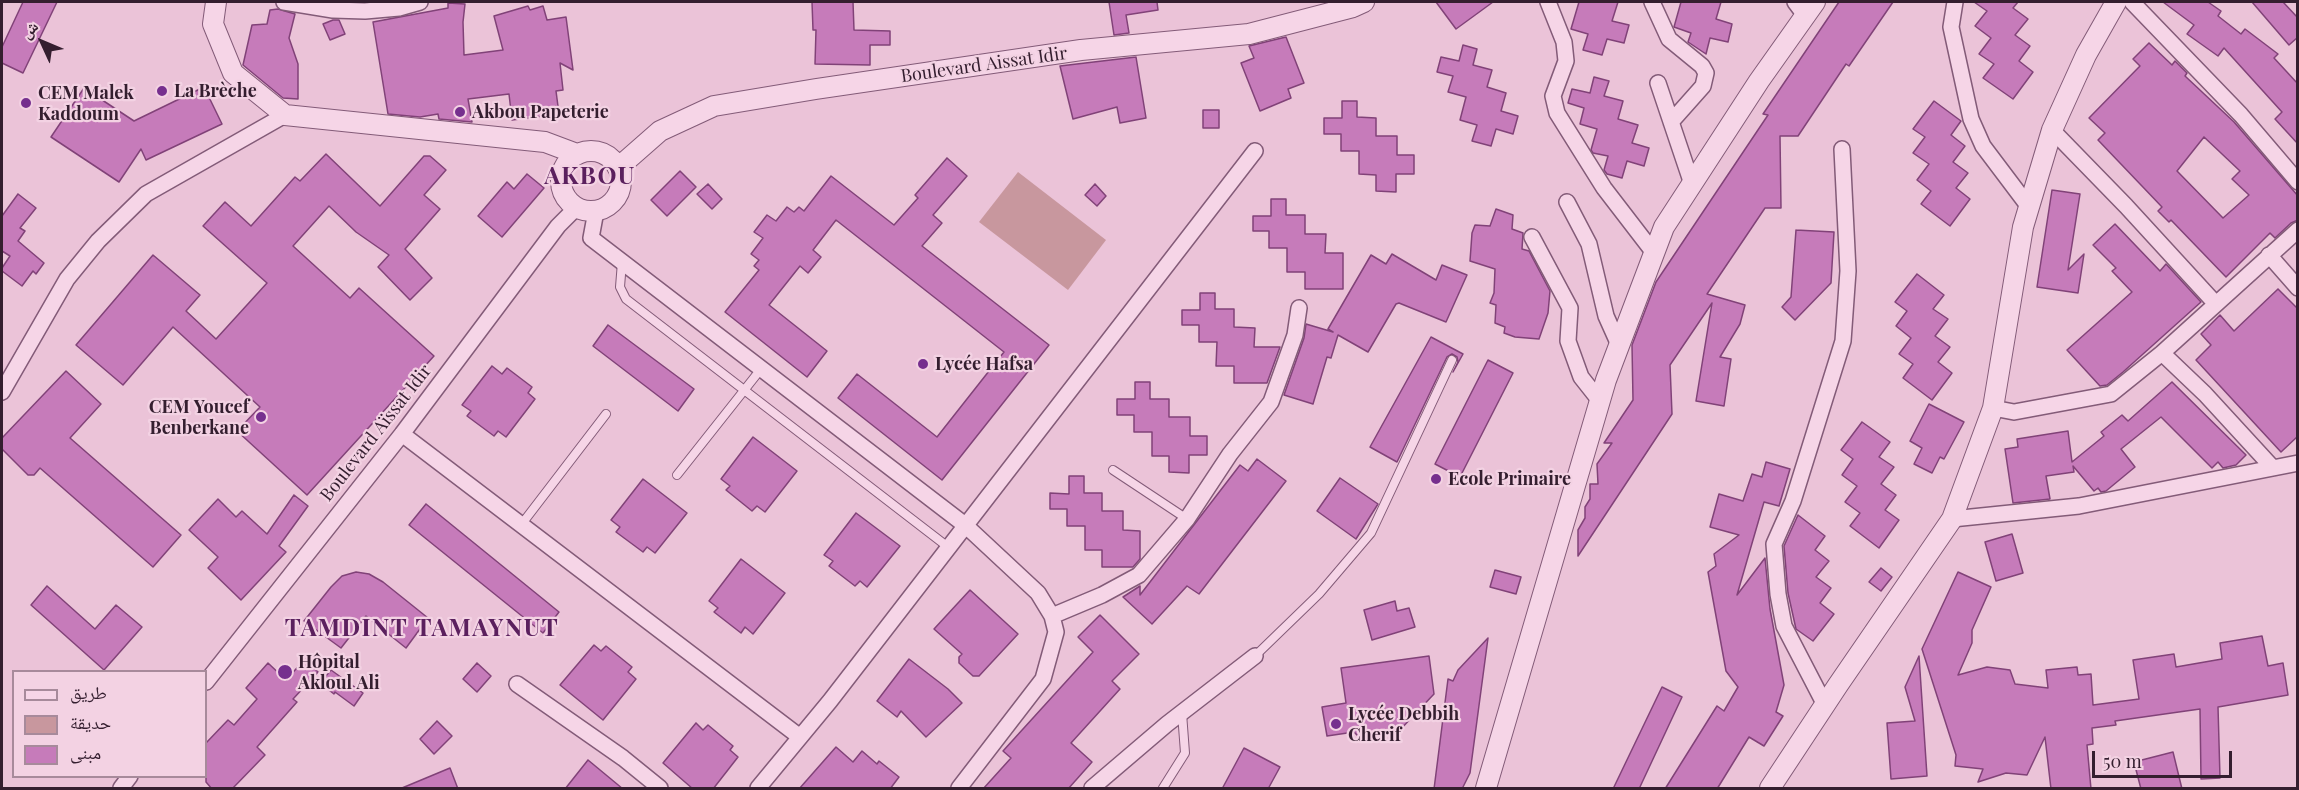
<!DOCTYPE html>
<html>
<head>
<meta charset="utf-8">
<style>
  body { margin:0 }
  #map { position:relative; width:2299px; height:790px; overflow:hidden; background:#ebc3d8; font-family:"Playfair Display","Noto Naskh Arabic",serif }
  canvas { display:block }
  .frame { position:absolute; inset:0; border:3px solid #341e2f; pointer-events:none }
  .legend { position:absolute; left:12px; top:670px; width:195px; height:108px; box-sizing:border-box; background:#f3d2e3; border:2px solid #a78a9b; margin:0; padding:8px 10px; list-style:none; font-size:18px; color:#341e2f }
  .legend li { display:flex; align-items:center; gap:12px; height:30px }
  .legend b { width:30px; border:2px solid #a78a9b }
  .north { position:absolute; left:12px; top:12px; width:60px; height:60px; -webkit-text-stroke:4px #f3d2e3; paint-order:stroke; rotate:314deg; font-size:16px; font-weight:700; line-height:24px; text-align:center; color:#341e2f }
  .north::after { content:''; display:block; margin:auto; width:21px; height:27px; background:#341e2f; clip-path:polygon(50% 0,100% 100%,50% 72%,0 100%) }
  .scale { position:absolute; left:2092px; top:751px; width:140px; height:27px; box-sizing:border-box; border:3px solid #341e2f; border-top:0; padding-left:8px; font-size:18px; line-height:21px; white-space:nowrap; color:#341e2f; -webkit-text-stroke:4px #f3d2e3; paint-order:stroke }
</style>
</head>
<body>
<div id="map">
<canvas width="2299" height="790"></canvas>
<div class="frame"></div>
<ul class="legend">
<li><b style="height:8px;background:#f6d5e7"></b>طريق</li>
<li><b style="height:16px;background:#c8979e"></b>حديقة</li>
<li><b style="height:16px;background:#c67bba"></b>مبنى</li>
</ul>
<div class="north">ش</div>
<div class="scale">50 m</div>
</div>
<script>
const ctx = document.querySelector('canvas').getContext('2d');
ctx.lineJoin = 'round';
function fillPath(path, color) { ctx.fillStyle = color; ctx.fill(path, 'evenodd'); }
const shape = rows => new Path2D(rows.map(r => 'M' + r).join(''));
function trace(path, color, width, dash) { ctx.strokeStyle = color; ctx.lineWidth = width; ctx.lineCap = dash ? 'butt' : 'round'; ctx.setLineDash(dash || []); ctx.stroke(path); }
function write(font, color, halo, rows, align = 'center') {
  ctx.font = font + ' "Playfair Display",serif'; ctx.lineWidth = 4.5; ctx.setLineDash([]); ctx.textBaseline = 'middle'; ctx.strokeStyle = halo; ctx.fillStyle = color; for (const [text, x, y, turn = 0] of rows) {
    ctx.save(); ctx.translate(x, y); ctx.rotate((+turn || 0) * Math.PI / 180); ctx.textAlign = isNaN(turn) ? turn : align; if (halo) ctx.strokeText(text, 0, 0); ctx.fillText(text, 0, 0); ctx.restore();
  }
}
fillPath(shape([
  [1018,172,1106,240,1068,290,979,222]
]), '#c8979e');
const building = shape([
  [23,2,57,2,23,73,2,63,2,47,23,2],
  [812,2,853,2,854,30,890,31,890,45,870,45,870,65,815,64,816,30,813,30,812,2],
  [1109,2,1157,2,1158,10,1126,15,1129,33,1114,35,1109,2],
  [1436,2,1493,2,1456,29,1436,2],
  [1579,2,1618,2,1612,21,1629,25,1624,43,1607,39,1602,55,1583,50,1588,34,1571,29,1579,2],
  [1681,2,1721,2,1716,19,1732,24,1728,42,1710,38,1706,54,1688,42,1691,33,1674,27,1681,2],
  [1839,2,1893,2,1849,66,1846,64,1798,136,1780,136,1781,208,1765,208,1707,294,1745,305,1740,324,1720,357,1731,359,1724,406,1696,401,1712,303,1670,365,1672,414,1578,556,1578,530,1585,518,1585,507,1590,499,1590,484,1598,484,1597,464,1612,443,1604,443,1633,400,1632,345,1656,282,1768,115,1763,114,1839,2],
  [1974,2,2018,2,2013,8,2028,19,2015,35,2030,46,2019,61,2033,72,2013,99,1983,78,1994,64,1979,54,1991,38,1975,26,1987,11,1974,2],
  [2163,2,2208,2,2221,11,2218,16,2241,34,2245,29,2278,54,2274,58,2298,84,2298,144,2275,119,2282,112,2224,48,2218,56,2187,34,2194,25,2163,2],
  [2252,2,2283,2,2298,18,2298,37,2289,45,2252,2],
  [448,3,465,4,463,22,464,55,503,50,494,16,528,6,530,10,543,6,547,20,566,17,573,70,560,63,563,90,556,91,559,114,512,120,509,94,468,99,472,122,439,119,438,114,420,117,388,114,373,22,448,8,448,3],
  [278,9,295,14,289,38,298,64,298,99,283,98,243,65,252,25,267,24,270,10,278,9],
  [333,20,339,20,345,34,330,40,323,24,333,20],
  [1286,37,1304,83,1288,89,1291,98,1260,111,1241,63,1254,58,1249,46,1286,37],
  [2149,43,2172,65,2175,61,2187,73,2185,76,2234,122,2298,196,2298,220,2291,223,2275,238,2270,233,2226,277,2171,220,2169,222,2158,211,2162,207,2098,140,2105,133,2089,118,2140,66,2133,59,2149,43],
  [2204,137,2240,171,2232,179,2249,195,2223,218,2177,171,2204,137],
  [1463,45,1477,49,1473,65,1492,70,1487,87,1506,93,1501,111,1518,116,1513,134,1496,129,1491,146,1472,141,1477,125,1460,120,1466,97,1448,92,1453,76,1437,72,1441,57,1459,61,1463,45],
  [1136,57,1146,118,1120,123,1117,107,1073,119,1060,66,1136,57],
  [1594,77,1609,81,1604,96,1623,101,1618,119,1638,125,1632,143,1649,148,1644,166,1627,161,1622,178,1607,174,1604,170,1608,156,1593,153,1591,150,1597,129,1580,124,1584,108,1568,103,1572,89,1590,93,1594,77],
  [204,87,222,124,146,160,141,149,119,182,51,137,84,88,134,121,204,87],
  [1342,101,1357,101,1357,117,1376,118,1376,136,1397,136,1397,155,1414,155,1414,174,1396,174,1396,192,1376,191,1376,175,1359,174,1359,151,1341,151,1341,134,1324,134,1324,118,1342,118,1342,101],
  [1934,101,1961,121,1951,135,1965,146,1953,162,1968,173,1956,188,1970,199,1950,226,1921,204,1931,191,1917,180,1929,164,1913,153,1925,137,1913,129,1934,101],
  [1203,110,1219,110,1219,128,1203,128,1203,110],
  [326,154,380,206,424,156,430,156,446,170,424,195,440,209,405,249,432,278,410,300,378,267,389,255,356,232,329,206,293,246,350,298,359,288,434,356,307,495,237,431,260,407,173,327,123,385,76,345,153,255,200,295,186,311,216,339,267,283,203,226,225,202,251,226,295,177,300,181,326,154],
  [947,158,967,176,933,215,942,223,922,246,1049,345,942,480,838,398,857,374,937,437,1004,352,836,220,813,250,821,257,808,273,800,266,769,305,827,351,807,377,725,312,759,270,754,266,759,260,751,254,763,238,754,232,767,215,776,221,787,207,794,212,799,207,804,211,831,176,894,225,918,198,915,195,947,158],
  [680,171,696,187,667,216,651,200,680,171],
  [527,174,544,188,502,237,478,216,507,182,514,189,527,174],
  [708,184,722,199,712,209,697,194,708,184],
  [1095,184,1106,196,1097,206,1085,195,1095,184],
  [2052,190,2080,194,2068,270,2084,254,2078,293,2037,287,2052,190],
  [18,194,36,208,20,228,25,231,18,241,44,263,36,274,33,271,22,286,2,271,2,268,10,256,2,251,2,216,18,194],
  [1271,199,1286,199,1286,215,1305,215,1305,234,1326,234,1325,253,1343,253,1343,289,1305,289,1305,272,1287,272,1287,248,1269,248,1269,231,1253,231,1253,216,1271,216,1271,199],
  [1496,209,1513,215,1512,229,1523,233,1522,249,1529,251,1550,291,1548,313,1539,339,1515,337,1504,333,1505,327,1495,323,1496,305,1490,303,1494,293,1495,269,1470,261,1472,233,1475,225,1490,226,1496,209],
  [2115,224,2160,271,2166,264,2201,302,2123,372,2107,385,2100,386,2067,350,2132,292,2112,271,2116,268,2093,245,2115,224],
  [1796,230,1834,232,1831,283,1795,320,1782,307,1791,297,1796,230],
  [1392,254,1436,280,1442,265,1467,275,1446,322,1399,303,1396,304,1368,352,1338,335,1331,358,1327,357,1313,404,1284,395,1304,338,1306,324,1333,332,1328,329,1371,255,1386,264,1392,254],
  [1917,274,1944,295,1933,309,1948,319,1935,336,1950,347,1938,362,1952,373,1932,400,1903,378,1913,364,1899,354,1911,338,1896,326,1907,311,1895,302,1917,274],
  [2278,289,2298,309,2298,436,2281,452,2196,360,2211,345,2201,334,2220,315,2234,331,2278,289],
  [1200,293,1215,293,1215,309,1234,309,1234,327,1255,328,1254,347,1280,347,1267,383,1234,383,1234,366,1216,366,1217,342,1199,342,1199,325,1182,325,1182,310,1200,310,1200,293],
  [608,325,694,389,678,411,593,346,608,325],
  [1431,337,1463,354,1453,372,1458,362,1457,357,1452,354,1447,357,1397,462,1370,447,1431,337],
  [1488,360,1513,373,1460,477,1435,464,1488,360],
  [492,366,502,374,507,368,532,387,528,393,535,399,506,437,498,431,494,436,467,416,471,411,462,405,492,366],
  [66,371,101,404,70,438,181,535,153,567,40,468,34,475,28,475,2,449,2,438,66,371],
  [1135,382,1150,382,1150,399,1169,399,1169,417,1190,417,1190,436,1207,436,1207,455,1189,455,1189,473,1169,472,1169,456,1152,456,1152,432,1134,432,1134,415,1117,415,1117,399,1135,399,1135,382],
  [2172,382,2246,455,2236,465,2223,468,2218,462,2212,468,2161,417,2121,449,2135,467,2106,491,2101,492,2098,488,2094,491,2073,466,2074,472,2046,476,2050,499,2013,503,2005,449,2018,447,2017,439,2068,431,2072,462,2104,436,2101,432,2122,415,2128,421,2172,382],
  [1929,404,1964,422,1944,459,1940,457,1932,473,1914,464,1922,448,1910,441,1929,404],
  [1862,422,1890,442,1879,457,1894,467,1881,484,1896,495,1885,510,1899,520,1879,548,1850,526,1860,513,1845,502,1857,486,1842,475,1853,459,1841,450,1862,422],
  [753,437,797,471,765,512,757,506,752,511,726,490,730,486,721,479,753,437],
  [1257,459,1286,481,1199,594,1187,586,1152,624,1123,597,1140,586,1140,595,1240,465,1248,471,1257,459],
  [1766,462,1790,469,1779,506,1764,502,1737,595,1765,558,1770,609,1784,685,1776,712,1783,716,1764,746,1749,737,1717,789,1665,789,1717,706,1724,711,1738,687,1726,671,1708,572,1716,566,1714,554,1739,535,1710,527,1719,494,1743,501,1752,474,1762,477,1766,462],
  [1069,476,1084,476,1084,493,1102,493,1102,511,1123,511,1123,530,1140,531,1140,559,1133,567,1102,567,1102,550,1085,550,1085,526,1067,526,1067,509,1050,509,1050,493,1069,494,1069,476],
  [1340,478,1378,504,1356,539,1317,511,1340,478],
  [643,479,687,513,655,553,647,547,643,552,616,532,620,527,611,520,643,479],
  [294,495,308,506,279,546,286,552,241,600,208,568,218,557,189,530,218,499,236,517,242,511,267,534,294,495],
  [426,504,559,612,543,633,409,525,426,504],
  [856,513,900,546,867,587,860,581,855,586,829,566,833,561,824,555,856,513],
  [1798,515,1825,536,1815,550,1829,561,1816,577,1831,588,1820,603,1834,614,1813,641,1796,629,1788,593,1784,546,1798,515],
  [2012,534,2023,573,1996,581,1985,542,2012,534],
  [741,559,785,593,753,634,745,627,741,633,714,612,718,608,709,601,741,559],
  [1881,568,1892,577,1881,591,1869,582,1881,568],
  [1495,570,1521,577,1516,594,1490,587,1495,570],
  [356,572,369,574,383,582,428,618,406,648,366,616,341,648,304,621,331,587,342,576,356,572],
  [1958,572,1991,587,1972,630,1972,643,1958,675,1987,667,2010,670,2015,684,2048,688,2046,670,2077,667,2078,675,2091,674,2093,705,2139,699,2133,660,2174,654,2176,667,2222,659,2220,643,2262,636,2268,666,2283,663,2288,695,2218,707,2220,778,2201,779,2200,709,2115,721,2116,725,2092,728,2093,744,2087,745,2091,789,2051,789,2045,737,2027,775,2006,773,1978,782,1983,769,1955,766,1956,755,1922,649,1958,572],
  [47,586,95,629,116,605,142,627,104,670,31,605,47,586],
  [970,590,1018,634,979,676,973,676,959,663,959,657,962,654,934,629,970,590],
  [1395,601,1397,611,1409,608,1415,627,1372,640,1364,610,1395,601],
  [1100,615,1139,654,1112,681,1120,689,1071,743,1092,762,1068,789,983,789,1011,758,1003,751,1093,652,1078,637,1100,615],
  [1488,638,1470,773,1462,789,1434,789,1448,679,1453,681,1458,670,1488,638],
  [594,645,601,651,606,646,632,667,628,672,636,679,603,720,560,685,594,645],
  [1429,656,1434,694,1398,732,1359,737,1354,732,1327,736,1322,707,1346,703,1341,668,1429,656],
  [1919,656,1927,776,1891,779,1887,723,1915,721,1905,687,1919,656],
  [305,659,318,672,293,699,297,702,257,747,265,755,232,789,212,789,206,782,206,743,228,720,234,725,257,699,246,688,268,663,286,680,305,659],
  [909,659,948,689,962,703,926,737,901,711,897,717,877,701,909,659],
  [477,663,491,676,477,692,463,679,477,663],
  [331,670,363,693,354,706,335,692,334,694,320,683,331,670],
  [1662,687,1682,697,1639,789,1613,789,1662,687],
  [437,721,452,736,434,754,420,739,437,721],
  [696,723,703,730,708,725,733,746,730,750,738,757,713,789,693,789,663,763,696,723],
  [836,747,853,762,862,751,877,764,879,761,899,777,890,789,799,789,836,747],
  [1244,748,1280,767,1268,789,1222,789,1244,748],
  [2173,752,2182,789,2141,789,2134,762,2173,752],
  [588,760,623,789,565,789,588,760],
  [450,768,458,789,402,789,402,788,450,768]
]);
fillPath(building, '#c67bba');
trace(building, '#814278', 1.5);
const service = shape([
  [622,262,620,287,626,299,948,547],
  [1113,470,1187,519],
  [677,475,761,369],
  [521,525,606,414],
  [1255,656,1319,594,1371,533,1452,360],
  [1163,788,1185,753,1182,713]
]);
const minor = shape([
  [284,2,333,10,365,11,399,8,420,2],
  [1548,2,1564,42,1566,61,1553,96,1557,113,1604,188,1654,253],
  [1652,2,1669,39,1702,66,1706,73,1703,86,1671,122],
  [1795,2,1804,14],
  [1955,2,1951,27,1971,119,1983,146,2029,207],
  [2132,2,2241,115,2298,182],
  [1658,83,1692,184],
  [2052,130,2126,206,2215,303],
  [1567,202,1589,244,1606,316,1619,345],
  [596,211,591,238,965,525,1038,593,1052,616,1056,632,1043,679,959,788],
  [1532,237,1570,308,1568,341,1581,377,1600,401],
  [2269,255,2298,288],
  [2162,353,2205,394,2273,468],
  [2,392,67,279,98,241,146,194,285,115],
  [1993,408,2014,412,2111,394,2162,353,2298,230],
  [402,434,800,737],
  [1952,519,2079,506,2298,463],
  [1052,616,1102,595,1139,575,1187,519,1230,454,1271,402,1295,335,1299,308],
  [206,682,402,434,558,226,576,208],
  [517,684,623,758,660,788],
  [1825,705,1784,626,1778,594,1774,544,1793,501,1843,341,1848,271,1842,149],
  [121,788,130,776],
  [758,788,830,701,1255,151],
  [1092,788,1167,724,1255,656]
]);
const tertiary = shape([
  [216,2,213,24,233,73,285,115,545,142,577,154],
  '561 181a30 30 0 1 1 60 0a30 30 0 1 1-60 0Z',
  [619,167,660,131,714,106,816,89,1081,50,1249,34,1353,7,1364,2],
  [1486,788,1606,380,1664,227,1759,81,1815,2],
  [1770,788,1838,685,1952,519,1993,408,2023,227,2052,130,2086,55,2116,2]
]);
trace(service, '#835b78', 10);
trace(minor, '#835b78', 18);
trace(tertiary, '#835b78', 22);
trace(service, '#f6d5e7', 8);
trace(minor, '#f6d5e7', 15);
trace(tertiary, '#f6d5e7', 20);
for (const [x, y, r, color] of [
  [162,91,6,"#762f8e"],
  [26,103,6,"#762f8e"],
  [460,112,6,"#762f8e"],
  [923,364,6,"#762f8e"],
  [261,417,6,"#762f8e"],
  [1436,479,6,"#762f8e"],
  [285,672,8,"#762f8e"],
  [1336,724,6,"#762f8e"]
]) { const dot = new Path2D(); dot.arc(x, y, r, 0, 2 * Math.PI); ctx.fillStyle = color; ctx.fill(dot); trace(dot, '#f3d2e3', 2); }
write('18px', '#341e2f', '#f3d2e3', [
  ["Boulevard Aissat Idir",984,65,-8],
  ["Boulevard Aïssat Idir",376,433,-52]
]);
write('bold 18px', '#341e2f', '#f3d2e3', [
  ["La Brèche",174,91],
  ["CEM Malek",38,93],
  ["Kaddoum",38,114],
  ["Akbou Papeterie",472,112],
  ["Lycée Hafsa",935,364],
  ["CEM Youcef",249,407,"right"],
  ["Benberkane",249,428,"right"],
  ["Ecole Primaire",1448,479],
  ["Hôpital",298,662],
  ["Akloul Ali",298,683],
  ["Lycée Debbih",1348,714],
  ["Cherif",1348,735]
], 'left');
ctx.letterSpacing = '1.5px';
write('bold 24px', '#5b205e', '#f3d2e3', [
  ["AKBOU",590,177],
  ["TAMDINT TAMAYNUT",422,629]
]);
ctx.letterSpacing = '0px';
</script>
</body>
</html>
